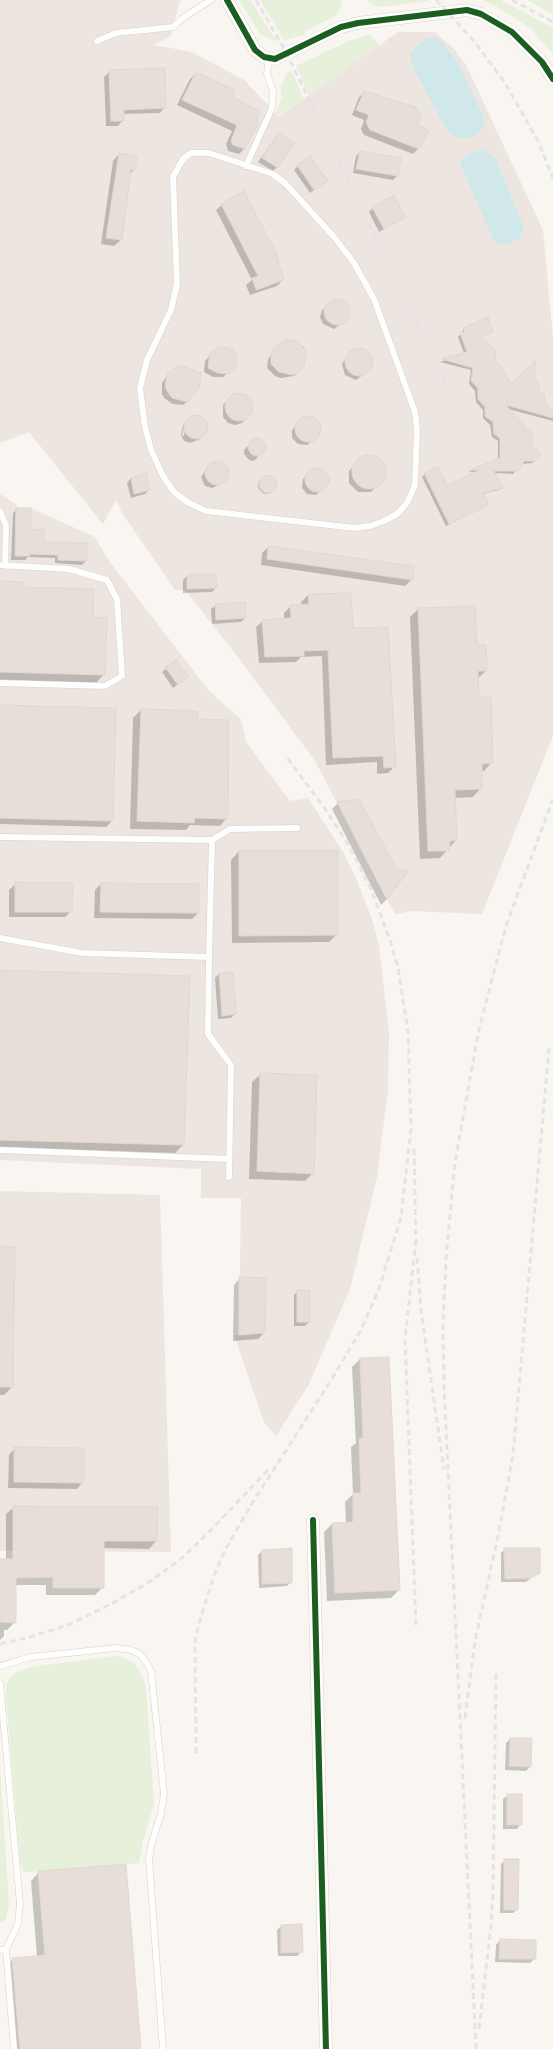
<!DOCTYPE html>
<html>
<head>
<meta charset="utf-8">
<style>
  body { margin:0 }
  canvas { display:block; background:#f9f5f0 }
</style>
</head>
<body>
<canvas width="553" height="2049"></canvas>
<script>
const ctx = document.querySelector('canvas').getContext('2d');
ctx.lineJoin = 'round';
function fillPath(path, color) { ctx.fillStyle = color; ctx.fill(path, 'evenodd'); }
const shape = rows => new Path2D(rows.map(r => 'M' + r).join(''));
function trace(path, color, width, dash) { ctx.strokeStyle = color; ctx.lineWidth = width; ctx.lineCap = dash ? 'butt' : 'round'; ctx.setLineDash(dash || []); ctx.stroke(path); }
fillPath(shape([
  [0,0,180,0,171,36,154,45,192,52,244,80,279,116,398,32,435,32,455,50,466,65,543,230,553,337,553,736,482,914,412,911,395,914,315,761,235,653,185,590,175,590,122,513,116,500,103,524,29,432,0,443],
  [0,494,17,505,17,508,31,508,95,537,109,561,209,691,241,719,246,742,290,801,308,798,343,852,356,878,373,922,379,946,389,1033,388,1090,377,1177,350,1289,308,1386,276,1436,264,1422,234,1335,239,1335,241,1198,201,1198,201,1169,0,1160],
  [0,1191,160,1195,171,1552,0,1551]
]), '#ede5e0');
fillPath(shape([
  [239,0,250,0,277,42,260,34],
  [260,0,341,0,341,7,335,16,305,31,305,35,284,40],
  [367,0,428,0,429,1,381,7,374,5],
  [482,0,501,0,553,28,553,54,530,28,497,7],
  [527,0,553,0,553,14],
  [370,35,380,45,309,95,296,66,351,40],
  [291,70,304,99,275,117,282,96,280,86,284,82,285,75],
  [118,1656,124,1658,135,1664,143,1677,146,1687,154,1804,142,1844,139,1863,26,1872,23,1871,20,1861,6,1696,6,1686,9,1680,14,1673,30,1667],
  [0,1765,9,1905,5,1922,0,1922]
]), '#e7f0db');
fillPath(shape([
  [428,38,439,39,459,64,486,123,477,135,467,138,457,138,447,131,413,67,410,55,418,45],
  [483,150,495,158,524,228,519,239,506,244,495,243,460,164,464,157,472,152]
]), '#d0e8ea');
fillPath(shape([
  [110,71,165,107,160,113,123,114,123,120,118,126,106,126,104,77],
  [196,73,230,96,244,149,239,154,228,151,226,144,232,131,177,105,190,79],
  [365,92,416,125,418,149,413,154,364,135,361,129,364,120,352,115,359,97],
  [279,133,277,167,273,171,258,162],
  [360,152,397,176,393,180,353,173,356,156],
  [119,154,134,170,130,174,121,240,114,246,101,244,113,161],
  [298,166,326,181,310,193,294,170],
  [222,205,283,280,277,286,250,295,246,285,252,280,216,210],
  [373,208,405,217,379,232,369,212],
  [337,299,347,304,350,311,348,318,334,329,323,324,320,317,322,310],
  [464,329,492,331,480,338,495,364,511,385,533,378,543,402,553,413,553,421,508,409,531,446,536,449,539,453,535,461,532,463,522,464,513,474,495,473,502,488,499,490,482,494,487,505,446,526,422,477,425,474,447,487,477,472,469,472,471,471,498,460,498,441,492,437,490,425,483,418,483,410,476,402,475,391,469,384,471,370,440,362,464,353,458,337],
  [293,340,304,347,306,353,304,366,294,376,281,378,275,376,267,368,268,359,280,343],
  [225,347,234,354,235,365,223,377,213,377,204,372,205,361,217,348],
  [358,349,369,353,372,361,371,369,356,380,345,375,342,364,350,352],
  [168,375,188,401,183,405,173,404,164,398,162,394,162,383],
  [235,393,245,394,251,399,252,411,242,423,235,425,228,423,223,417,223,405],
  [193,416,203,419,206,423,207,428,200,439,190,443,184,441,181,435,183,425,185,423,182,435,184,436,187,420],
  [311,417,318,422,320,426,318,435,307,445,298,444,292,438,292,430,302,419],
  [253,440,261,440,265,445,265,449,254,461,249,460,244,454,244,450],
  [375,457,384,466,384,478,371,492,358,492,349,483,349,471,362,458],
  [217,462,226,467,228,473,221,484,212,488,205,486,201,477,208,466],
  [314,469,322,470,327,476,327,485,316,495,307,494,302,488,303,479],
  '258 485a9 9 0 1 1 18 0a9 9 0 1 1-18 0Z',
  [131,478,149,490,145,494,131,498,127,483],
  [17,509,30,529,43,543,86,561,82,565,55,563,55,558,28,557,25,560,11,560,13,513],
  [268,547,412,579,405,586,261,565,262,553],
  [187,576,216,588,212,592,183,593,183,580],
  [0,582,21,588,92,618,104,674,96,683,0,680],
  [350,594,352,629,395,766,388,773,377,774,377,762,326,765,322,656,301,657,296,662,259,663,256,627,263,621,284,619,284,613,291,606,302,605,301,602,308,595],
  [216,605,245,618,241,622,212,624,211,609],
  [418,609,476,645,486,671,477,679,478,698,492,762,484,771,481,771,481,788,473,797,455,798,456,840,440,858,420,859,410,617],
  [176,661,187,677,173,688,162,672],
  [0,706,112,821,106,827,0,824],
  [141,710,227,818,220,826,190,825,186,830,130,829,133,718],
  [338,803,387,899,381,905,332,809],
  [239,851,337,934,329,942,232,943,231,860],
  [16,883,71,911,65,917,9,917,9,890],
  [101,884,198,913,192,919,94,918,95,890],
  [0,971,189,977,183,1145,175,1153,0,1148],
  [219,974,235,1014,231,1018,218,1019,215,978],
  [261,1074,313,1173,305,1181,249,1179,252,1082],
  [0,1247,12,1387,4,1395,0,1395],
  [240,1278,264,1333,258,1339,233,1341,234,1285],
  [298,1291,309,1322,305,1326,294,1326,294,1295],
  [360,1359,399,1590,391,1598,327,1601,324,1532,332,1524,346,1523,345,1502,353,1494,351,1447,356,1443,352,1367],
  [15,1448,83,1482,77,1489,8,1488,9,1455],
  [14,1507,156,1541,149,1549,103,1548,103,1587,95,1595,46,1595,46,1585,15,1585,15,1622,7,1630,4,1630,4,1636,0,1640,0,1560,6,1560,6,1514],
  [505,1549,539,1572,526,1582,501,1582,501,1553],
  [262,1551,291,1582,287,1586,259,1588,258,1555],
  [510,1739,530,1767,526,1771,505,1770,506,1743],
  [508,1795,521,1824,517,1829,503,1829,503,1799],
  [505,1860,517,1909,513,1913,500,1913,501,1864],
  [39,1872,140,2049,11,2049,5,1967,13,1959,37,1957,31,1881],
  [281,1926,302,1951,297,1956,278,1956,277,1930],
  [500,1940,535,1958,530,1963,495,1962,496,1945]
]), '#0003');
const building = shape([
  [165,68,166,108,124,110,124,121,111,121,109,70,165,68],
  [196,72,235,90,232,96,260,112,256,120,259,122,245,149,233,145,231,141,237,125,182,100,196,72],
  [364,91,416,107,421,117,418,125,429,131,419,149,370,130,366,122,369,115,356,110,364,91],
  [279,132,295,143,278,168,262,158,279,132],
  [360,151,401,158,398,176,356,169,360,151],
  [119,153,137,156,135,170,131,170,122,240,106,238,119,153],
  [310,156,328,181,314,190,297,165,310,156],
  [244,191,276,253,284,280,256,290,252,278,258,276,221,204,244,191],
  [394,195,406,217,384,229,372,207,394,195],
  '324 312a13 13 0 1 1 26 0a13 13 0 1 1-26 0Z',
  [488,317,493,332,481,337,495,350,496,363,500,365,511,384,536,360,534,377,539,384,539,390,545,396,544,402,553,411,553,418,506,405,532,434,532,446,539,451,540,456,536,461,524,461,521,468,517,471,494,471,503,488,483,493,489,505,449,524,424,473,438,466,447,485,480,470,470,470,500,458,500,438,494,434,493,422,485,416,485,407,478,399,478,388,471,381,473,368,442,359,467,352,460,333,465,332,463,328,488,317],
  [286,339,299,342,307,353,304,367,299,372,293,375,279,372,271,364,271,354,274,347,286,339],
  [221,346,233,350,237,357,236,366,229,374,218,373,208,368,210,352,221,346],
  '345 362a14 14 0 1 1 28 0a14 14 0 1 1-28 0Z',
  [182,366,201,373,199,388,188,402,172,398,166,389,165,384,168,373,177,367,182,366],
  '225 407a14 14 0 1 1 28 0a14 14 0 1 1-28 0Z',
  '184 427a12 12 0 1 1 24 0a12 12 0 1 1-24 0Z',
  '295 429a13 13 0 1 1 26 0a13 13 0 1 1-26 0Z',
  '248 447a9 9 0 1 1 18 0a9 9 0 1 1-18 0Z',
  '352 472a17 17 0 1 1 34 0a17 17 0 1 1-34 0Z',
  '205 473a12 12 0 1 1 24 0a12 12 0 1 1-24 0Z',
  '305 480a12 12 0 1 1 24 0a12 12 0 1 1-24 0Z',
  [146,473,150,490,134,494,131,478,146,473],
  '259 484a9 9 0 1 1 18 0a9 9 0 1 1-18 0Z',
  [16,508,31,508,31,529,44,530,44,542,87,543,87,561,58,560,58,555,30,554,30,556,15,556,16,508],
  [268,546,414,566,413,580,267,559,268,546],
  [216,574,217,588,187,589,187,575,216,574],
  [0,581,23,582,22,587,94,589,93,617,107,618,105,675,0,672,0,581],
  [351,593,353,628,388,627,396,767,384,768,383,756,333,758,328,650,304,651,304,656,265,657,262,620,291,618,290,605,309,604,308,594,351,593],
  [245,602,246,618,216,620,215,604,245,602],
  [475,606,477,644,486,645,487,671,478,671,479,697,491,697,493,763,482,764,482,789,455,790,457,840,450,841,449,851,428,851,418,608,475,606],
  [176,660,189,677,178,685,165,667,176,660],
  [0,705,116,708,113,821,0,818,0,705],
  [141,709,198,711,197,719,229,720,228,819,195,818,194,823,137,821,141,709],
  [359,799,397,870,408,871,387,900,337,802,359,799],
  [239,850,338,850,338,935,239,936,239,850],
  [15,882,73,883,72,912,15,912,15,882],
  [101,883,199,884,199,913,100,912,101,883],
  [0,970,190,976,184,1145,0,1140,0,970],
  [233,972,236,1014,222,1016,219,973,233,972],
  [260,1073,317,1075,314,1174,257,1171,260,1073],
  [0,1246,15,1247,13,1387,0,1387,0,1246],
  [239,1277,266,1278,265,1333,239,1335,239,1277],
  [297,1290,310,1290,310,1322,297,1322,297,1290],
  [389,1357,400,1590,335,1593,332,1523,353,1522,353,1493,361,1493,359,1439,363,1438,360,1358,389,1357],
  [14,1447,84,1448,84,1483,14,1482,14,1447],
  [13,1506,158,1507,157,1541,104,1541,104,1588,53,1588,53,1577,16,1578,16,1623,0,1622,0,1559,13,1559,13,1506],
  [292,1548,292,1583,262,1584,262,1550,292,1548],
  [504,1548,540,1548,540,1573,531,1578,505,1579,504,1548],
  [510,1738,532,1738,531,1767,509,1766,510,1738],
  [507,1794,522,1794,522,1825,507,1825,507,1794],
  [504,1859,519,1859,518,1910,504,1910,504,1859],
  [126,1864,141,2049,20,2049,12,1958,45,1955,38,1871,126,1864],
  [302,1924,303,1952,281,1953,281,1925,302,1924],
  [500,1939,536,1940,536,1959,499,1959,500,1939]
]);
fillPath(building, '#e6ded7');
trace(building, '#e2d8d2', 1);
const lane = shape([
  [97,41,116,33,173,27,184,17,211,0],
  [191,153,209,153,273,174,286,184,334,237,354,263,374,299,415,412,417,430,415,485,407,503,397,514,384,521,370,526,355,528,206,511,187,502,174,492,163,476,151,450,145,427,140,388,147,360,171,310,177,284,173,177,183,159,191,153],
  [246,166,272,108,273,91,267,74,269,58],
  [0,511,6,526,5,566],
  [0,565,69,569,107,580,117,599,122,676,105,686,0,683],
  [0,837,212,840,230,829,297,828],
  [0,938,82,953,209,957,208,1034,231,1065,229,1177],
  [209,957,212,840],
  [0,1150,229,1159],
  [0,1666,31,1657,116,1648,131,1650,140,1654,146,1662,151,1671,164,1794,161,1813,151,1846,149,1859,163,2049],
  [0,1683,20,1904,18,1924,6,1949,0,1950],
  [6,1949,14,2049]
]);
const street = shape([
  [227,0,255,50,264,57,275,59,341,27,358,23,467,10,481,14,512,32,542,62,553,79],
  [313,1520,326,2049]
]);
trace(lane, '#d7d1cb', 7);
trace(street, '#d7d1cb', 13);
trace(lane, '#fefefd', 6);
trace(street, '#fefefd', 12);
trace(shape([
  [256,0,287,54,450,392],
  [436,0,474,41,505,83,538,141,553,178],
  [512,0,553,22],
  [414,1149,416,1244],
  [416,1240,405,1339,416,1626],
  [417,1258,421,1311,444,1469],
  [0,1644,30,1637,68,1625,107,1606,146,1584,181,1559,208,1533,268,1470],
  [465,1718,475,1641,498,1536,513,1455,549,1048],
  [196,1753,195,1642,200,1620,213,1578,224,1552,251,1505,333,1377,361,1330,379,1289,401,1217,411,1129,408,1031,398,968,390,940,371,889,348,844,326,810,285,755],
  [479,2029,491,1925,493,1889,496,1672],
  [476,2049,444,1386,443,1323,446,1258,455,1162,479,1029,506,926,553,799]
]), '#e6e3e7', 3, [6, 4]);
trace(shape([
  [227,0,255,50,264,57,275,59,341,27,358,23,467,10,481,14,512,32,542,62,553,79],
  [313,1520,326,2049]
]), '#1b5e20', 6);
</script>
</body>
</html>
